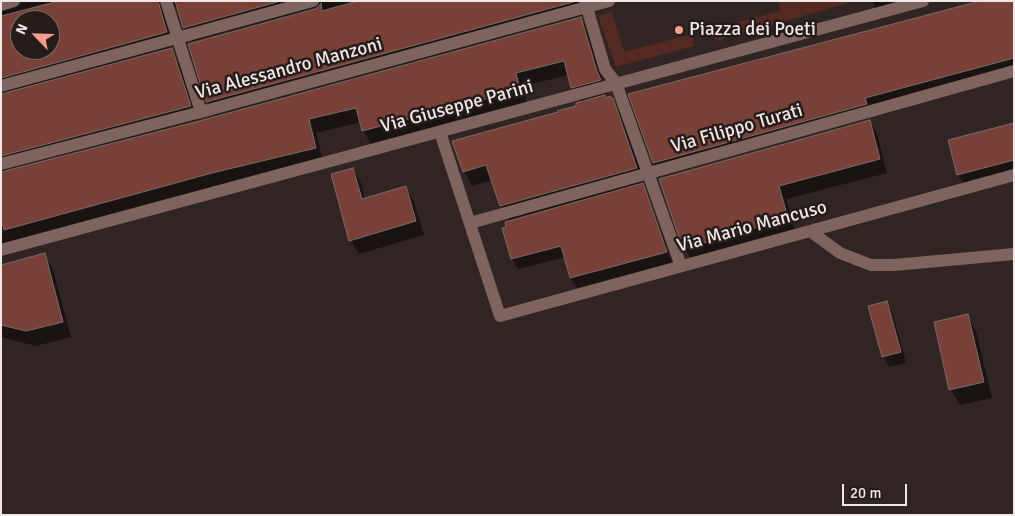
<!DOCTYPE html>
<html>
<head>
<meta charset="utf-8">
<style>
  body { margin:0 }
  #map { position:relative; width:1015px; height:516px; overflow:hidden; background:#302523; font-family:Signika,sans-serif }
  canvas { display:block }
  .frame { position:absolute; inset:0; border:2px solid #efe8e6; pointer-events:none }
  .north { position:absolute; left:10px; top:10px; width:50px; height:50px; box-sizing:border-box; background:#261c1a; border:1px solid #766e6c; border-radius:50%; rotate:294deg; font-size:14px; font-weight:700; line-height:20px; text-align:center; color:#efe8e6 }
  .north::after { content:''; display:block; margin:auto; width:18px; height:22px; background:#f49d8c; clip-path:polygon(50% 0,100% 100%,50% 72%,0 100%) }
  .scale { position:absolute; left:842px; top:484px; width:65px; height:22px; box-sizing:border-box; border:2px solid #efe8e6; border-top:0; padding-left:6px; font-size:15px; line-height:18px; white-space:nowrap; color:#efe8e6; -webkit-text-stroke:4px #261c1a; paint-order:stroke }
</style>
</head>
<body>
<div id="map">
<canvas width="1015" height="516"></canvas>
<div class="frame"></div>
<div class="north">N</div>
<div class="scale">20 m</div>
</div>
<script>
const ctx = document.querySelector('canvas').getContext('2d');
ctx.lineJoin = 'round';
function fillPath(path, color) { ctx.fillStyle = color; ctx.fill(path, 'evenodd'); }
const shape = rows => new Path2D(rows.map(r => 'M' + r).join(''));
function trace(path, color, width, dash) { ctx.strokeStyle = color; ctx.lineWidth = width; ctx.lineCap = dash ? 'butt' : 'round'; ctx.setLineDash(dash || []); ctx.stroke(path); }
function write(font, color, halo, rows, align = 'center') {
  ctx.font = font + ' Signika,sans-serif'; ctx.lineWidth = 5; ctx.setLineDash([]); ctx.textBaseline = 'middle'; ctx.strokeStyle = halo; ctx.fillStyle = color; for (const [text, x, y, turn = 0] of rows) {
    ctx.save(); ctx.translate(x, y); ctx.rotate((+turn || 0) * Math.PI / 180); ctx.textAlign = isNaN(turn) ? turn : align; if (halo) ctx.strokeText(text, 0, 0); ctx.fillText(text, 0, 0); ctx.restore();
  }
}
fillPath(shape([
  [778,1,855,1,716,41,712,29,780,11],
  [612,12,624,52,692,34,694,46,616,67,598,16]
]), '#542921');
fillPath(shape([
  [1,1,579,1,584,15,215,115,208,102,190,44,316,10,322,7,321,6,192,41,184,27,178,8,172,6,174,46,6,92,2,95,172,49,179,63,197,120,7,169,1,173],
  [20,20,50,20,50,50,20,50],
  [872,1,914,1,877,11],
  [1014,1,1014,72,661,175,654,163,630,94],
  [581,18,588,32,604,86,608,93,580,101,573,87,569,75,523,86,527,103,371,144,363,130,361,122,316,133,323,161,1,244,1,174,203,121],
  [605,99,612,99,620,114,645,182,642,183,648,195,672,263,577,288,571,278,565,257,518,269,512,259,504,229,508,228,510,222,501,206,492,180,472,186,464,171],
  [870,121,877,134,887,173,786,199,795,231,692,261,685,248],
  [1014,124,1014,181,969,193,958,175,950,141],
  [353,169,361,183,365,200,406,188,414,202,424,235,359,254,351,240],
  [44,255,53,270,71,337,36,346,1,337,1,267],
  [887,303,893,314,906,363,889,367,883,356],
  [967,315,976,331,992,398,960,405,951,390,935,323]
]), '#0007');
const building = shape([
  [59,1,158,1,167,32,1,78,1,16,59,1],
  [20,20,50,20,50,50,20,50,20,20],
  [175,1,281,1,183,28,175,1],
  [358,1,577,1,206,102,188,44,315,9,319,6,321,3,322,11,358,1],
  [980,1,1014,1,1014,58,865,98,867,104,653,163,628,94,980,1],
  [581,17,597,71,601,80,571,88,564,61,516,73,520,90,362,131,356,108,309,119,316,148,212,173,4,230,1,219,1,172,203,120,581,17],
  [172,48,191,106,1,156,1,94,172,48],
  [605,95,605,98,610,96,611,98,613,98,637,168,500,206,486,165,463,172,452,141,558,112,557,111,576,106,576,103,605,95],
  [870,120,880,159,779,186,788,218,683,249,659,179,870,120],
  [1014,123,1014,160,957,175,948,140,1014,123],
  [353,168,362,199,406,186,416,221,349,241,331,174,353,168],
  [643,183,667,252,570,278,561,246,511,259,502,228,506,227,505,222,643,183],
  [45,253,63,322,26,331,1,325,1,265,45,253],
  [887,301,901,352,882,357,868,306,887,301],
  [968,314,984,382,949,390,934,322,968,314]
]);
fillPath(building, '#784036');
trace(building, '#786c69', 1);
trace(shape([
  [166,1,201,112],
  [585,1,605,69,616,83,681,266],
  [1,5,14,1],
  [1,86,313,1],
  [440,132,500,316,1014,175],
  [1,164,201,112,609,1],
  [470,223,1014,71],
  [810,231,840,253,871,265,894,265,1014,254],
  [1,250,923,1]
]), '#7e635e', 12);
for (const [x, y, r, color] of [
  [679,30,5,"#f49d8c"]
]) { const dot = new Path2D(); dot.arc(x, y, r, 0, 2 * Math.PI); ctx.fillStyle = color; ctx.fill(dot); trace(dot, '#261c1a', 2); }
write('19px', '#efe8e6', '#261c1a', [
  ["Piazza dei Poeti",689,30]
], 'left');
write('19px', '#efe8e6', '#261c1a', [
  ["Via Alessandro Manzoni",289,69,-15],
  ["Via Giuseppe Parini",457,107,-15],
  ["Via Filippo Turati",737,129,-16],
  ["Via Mario Mancuso",752,227,-15]
]);
</script>
</body>
</html>
